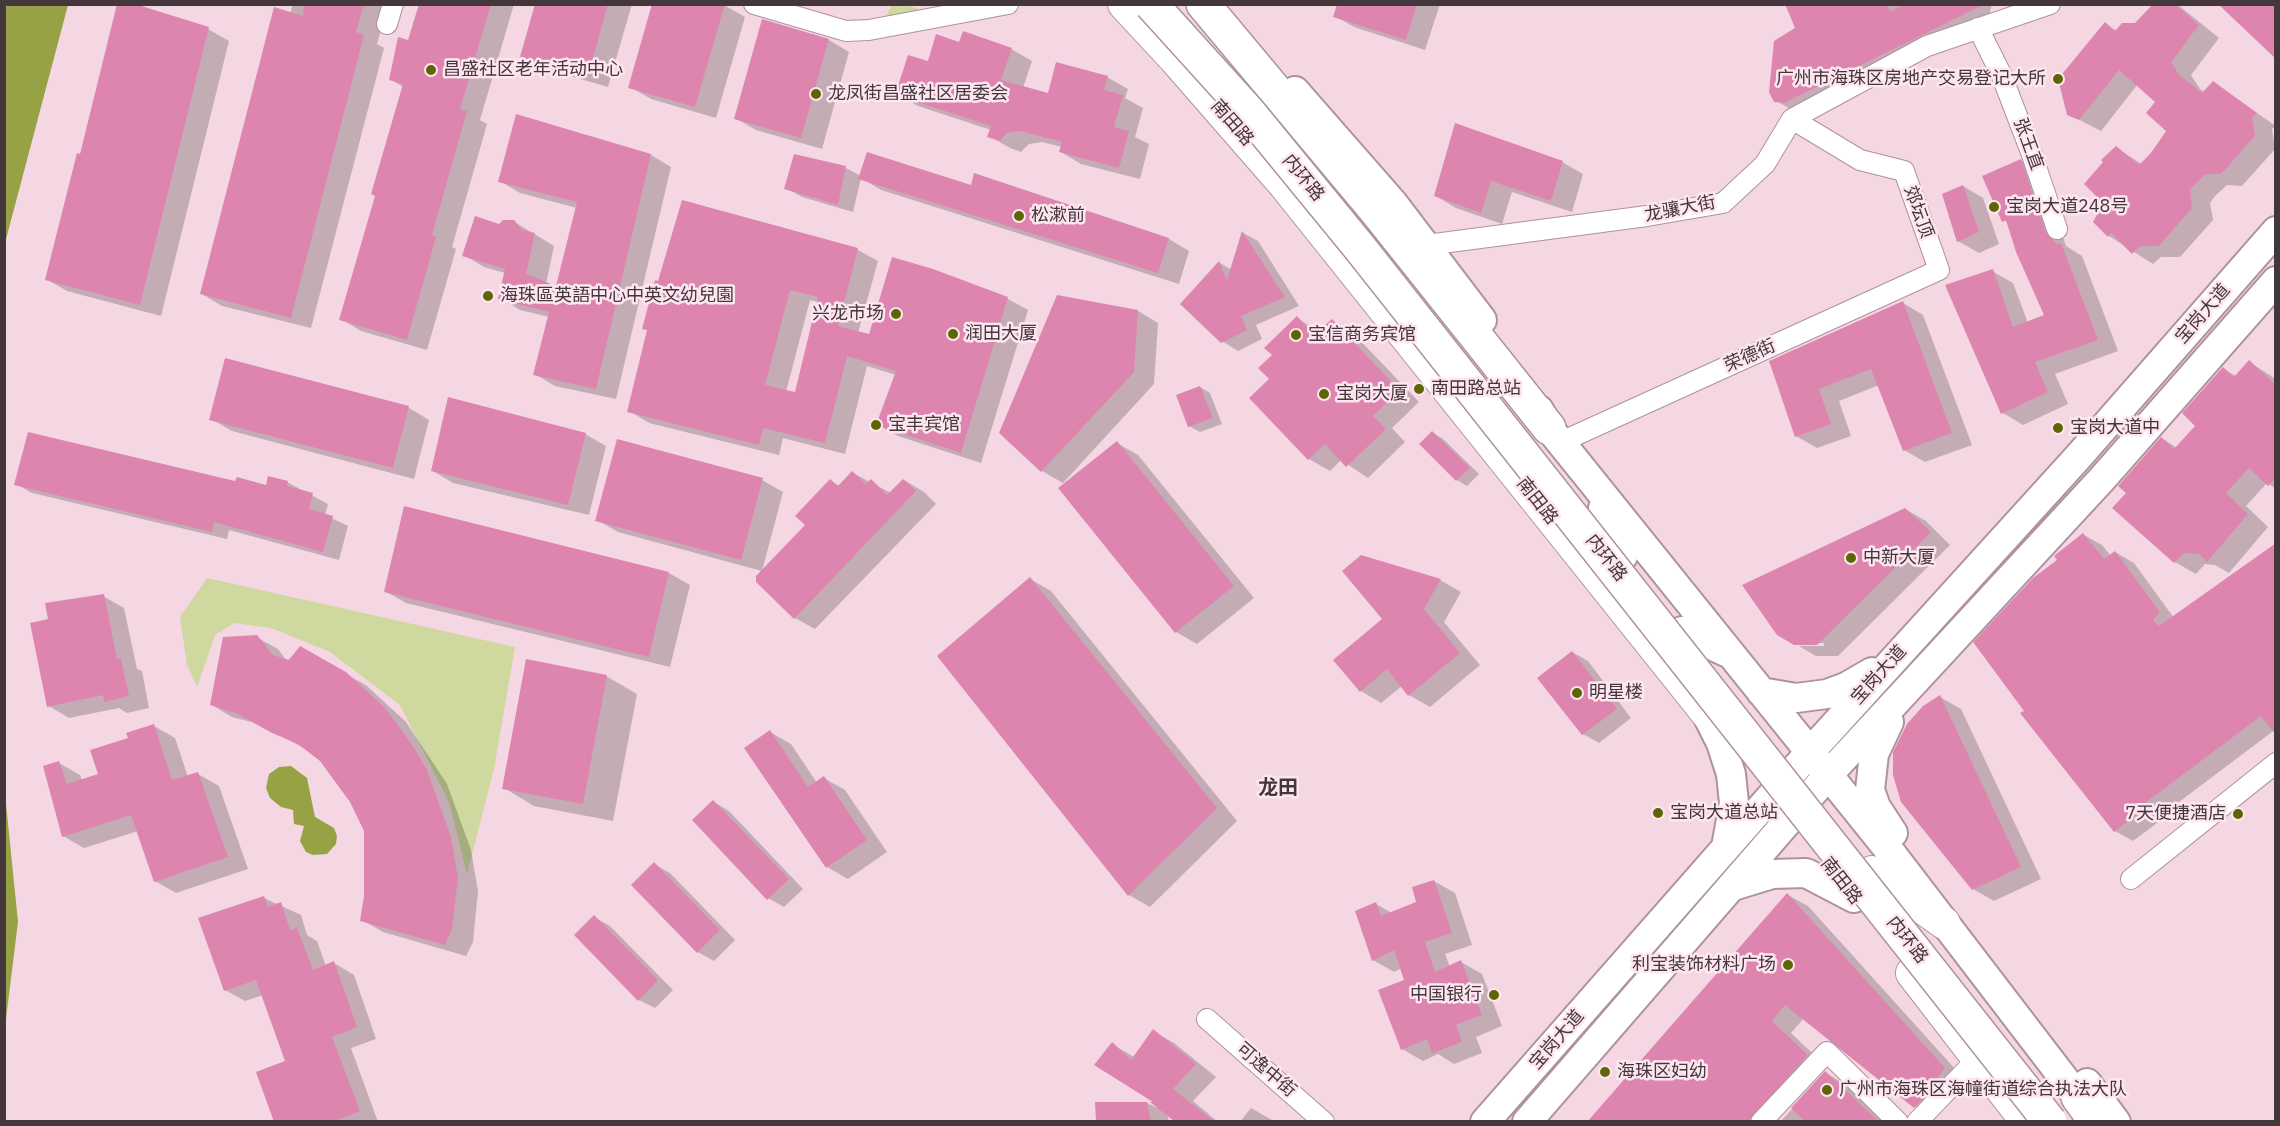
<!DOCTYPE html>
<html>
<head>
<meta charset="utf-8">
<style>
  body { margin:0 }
  #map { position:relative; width:2280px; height:1126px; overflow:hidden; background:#f5d7e3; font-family:"IBM Plex Sans",sans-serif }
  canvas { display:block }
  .frame { position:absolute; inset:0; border:6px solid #43373c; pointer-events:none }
</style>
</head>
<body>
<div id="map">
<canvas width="2280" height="1126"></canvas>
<div class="frame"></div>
</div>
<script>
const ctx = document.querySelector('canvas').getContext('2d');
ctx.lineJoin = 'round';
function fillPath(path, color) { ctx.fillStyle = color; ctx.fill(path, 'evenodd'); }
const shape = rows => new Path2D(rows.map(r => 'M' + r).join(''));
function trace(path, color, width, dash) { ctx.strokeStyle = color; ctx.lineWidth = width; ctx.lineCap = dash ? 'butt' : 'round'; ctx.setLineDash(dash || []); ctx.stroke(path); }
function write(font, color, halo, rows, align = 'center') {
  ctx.font = font + ' "IBM Plex Sans","Noto Sans SC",sans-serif'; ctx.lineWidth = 5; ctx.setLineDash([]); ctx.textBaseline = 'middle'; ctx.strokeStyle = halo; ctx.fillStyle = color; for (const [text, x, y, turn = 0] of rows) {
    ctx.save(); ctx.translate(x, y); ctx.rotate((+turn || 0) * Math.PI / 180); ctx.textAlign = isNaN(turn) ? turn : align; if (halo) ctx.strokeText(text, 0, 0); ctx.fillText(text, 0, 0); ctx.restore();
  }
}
fillPath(shape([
  [892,5,906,5,922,10,884,20],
  [207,578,515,647,494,769,467,874,449,802,400,705,330,652,271,628,234,623,215,635,197,687,187,665,180,617]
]), '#cfd89e');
fillPath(shape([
  [7,5,68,5,5,243,4,13],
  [291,766,307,778,315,817,334,828,337,836,336,844,327,854,313,855,306,852,300,841,304,826,294,824,293,810,281,807,270,798,266,788,269,774,279,767],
  [5,794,18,922,5,1027,4,1027]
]), '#97a245');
fillPath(shape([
  [293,4,388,4,377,44,384,48,311,328,222,306,202,294],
  [420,4,514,4,480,120,487,124,452,247,456,249,427,350,361,331,341,319,377,196,403,87,390,79,410,42],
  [537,4,632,4,608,87,543,68,522,56],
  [1339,4,1440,4,1425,50,1354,27,1335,16],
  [1787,4,1992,4,1986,26,1797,113,1775,100,1797,28],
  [2155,4,2177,4,2219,38,2191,75,2200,89,2204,92,2213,83,2276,126,2272,129,2275,149,2242,186,2227,185,2215,196,2210,203,2213,220,2180,257,2161,257,2153,264,2109,236,2105,202,2116,148,2142,164,2168,131,2157,102,2138,84,2101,131,2068,114,2105,24,2117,31,2135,24],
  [724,5,745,17,716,118,651,99,630,87],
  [208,29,229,41,161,316,67,291,46,279],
  [829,40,849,52,822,149,756,130,735,118],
  [960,44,1011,49,1032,61,1023,88,1049,94,1107,77,1128,89,1125,98,1143,108,1135,137,1149,144,1140,179,1081,164,1061,152,1062,147,1042,142,1029,144,1021,152,1010,148,989,136,991,130,918,106,897,94,929,63],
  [1456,125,1562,162,1583,174,1572,212,1512,192,1502,224,1456,208,1436,196],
  [651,155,671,167,616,399,555,386,535,374,549,317,520,310,500,298,505,273,484,267,464,255,499,225,513,221,554,246,546,284,557,288,577,208,520,193,500,181],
  [2021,160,2041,172,2066,246,2082,256,2118,351,2055,374,2068,404,2023,425,2003,413,1992,271,2013,283,2028,323,2046,316,2008,223,2004,220],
  [846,168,861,176,972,186,1169,239,1189,251,1179,284,881,190,861,178,853,212,802,197,786,188],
  [1963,186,1983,198,1999,244,1979,253,1958,241],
  [683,202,858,250,878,261,858,333,870,336,933,270,1008,299,1028,310,981,463,898,436,878,425,896,375,867,366,845,454,783,438,779,455,649,423,629,411,659,283],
  [810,300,819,302,796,394,786,392],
  [1243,233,1258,241,1299,306,1256,325,1262,339,1238,351,1222,341,1220,263,1232,270],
  [1903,303,1923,315,1972,445,1925,462,1904,450,1879,385,1839,401,1851,436,1817,448,1796,436,1770,362],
  [1138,311,1158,323,1154,384,1063,483,1042,471],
  [1297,318,1320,332,1332,321,1353,333,1419,402,1392,428,1405,442,1368,478,1341,460,1330,471,1309,459,1251,398,1271,379,1274,355],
  [2249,362,2276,379,2276,489,2267,483,2246,506,2268,527,2229,573,2215,565,2205,564,2196,574,2175,562,2114,508,2128,493,2162,438,2177,448,2197,426,2223,369,2236,376],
  [1200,387,1210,393,1222,424,1200,432,1189,426],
  [409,408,429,420,414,479,232,431,211,419],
  [1432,433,1442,438,1479,474,1467,486,1457,480,1421,444],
  [585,434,606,446,589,515,453,483,433,471],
  [1117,443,1138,455,1254,598,1197,644,1176,632,1060,489],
  [853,473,891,493,904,480,924,492,936,504,815,629,795,618,807,525,830,481,840,486],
  [762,480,783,492,762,571,618,532,597,520],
  [287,482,328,504,325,515,348,526,339,560,229,530,227,539,32,493,16,484,236,483,267,487],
  [405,508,669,573,690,585,670,667,406,603,385,591],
  [1905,509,1926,521,1950,545,1838,656,1816,656,1799,646,1824,646,1824,643,1796,643],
  [2084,535,2102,545,2111,556,2115,552,2134,563,2174,618,2276,729,2159,817,2161,820,2133,841,2115,831,2026,711,2059,560],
  [1362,557,1440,580,1461,592,1444,622,1480,665,1430,707,1409,695,1402,686,1381,703,1361,691,1384,620],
  [1030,579,1051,591,1237,821,1150,907,1129,895,940,656],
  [103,596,124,608,137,669,142,671,149,708,127,713,119,708,69,718,49,706,50,621],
  [256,637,278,649,287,661,301,648,367,686,406,722,447,784,471,850,478,891,473,942,466,956,383,932,362,920,366,896,365,830,351,802,321,760,309,751,259,724,232,717,212,705],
  [1572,652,1588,661,1631,718,1599,743,1583,734,1540,678],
  [606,676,637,694,613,821,534,806,504,788],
  [1940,697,1961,709,2041,879,1994,901,1973,889],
  [154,726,175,738,188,777,198,774,219,786,248,869,176,893,155,881,138,831,84,848,63,836,59,763,80,775,82,780,99,775,130,739],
  [770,732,791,744,817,783,824,778,845,790,887,852,848,879,827,867],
  [714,802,729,811,803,889,784,907,768,898],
  [654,864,670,873,735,940,714,961,698,952,633,885],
  [1434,881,1455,893,1472,945,1445,954,1450,967,1461,962,1482,974,1502,1026,1476,1037,1482,1053,1454,1064,1438,1054,1423,1061,1402,1049,1406,981,1402,968,1394,972,1373,960,1376,904,1392,913,1418,903],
  [1788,895,1808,906,1965,1080,1935,1118,1915,1106,1804,1018,1791,1033,1827,1067,1776,1122,1589,1122],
  [264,898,301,915,307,935,317,941,326,966,334,963,354,975,376,1039,351,1048,378,1122,276,1122,287,1062,263,995,245,1001,225,990],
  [594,917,610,926,673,990,655,1008,639,1000],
  [1153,1031,1174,1043,1216,1077,1193,1101,1218,1122,1178,1122,1167,1113,1169,1122,1098,1122,1147,1103,1164,1111,1112,1044,1134,1057],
  [1826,1073,1846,1085,1885,1122,1780,1122],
  [1251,1108,1272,1120,1274,1122,1240,1122]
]), '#0003');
fillPath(shape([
  [117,4,135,4,209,27,140,305,45,280,77,153,80,154],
  [304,4,364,4,356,32,364,35,291,318,200,294,274,7,303,16],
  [419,4,491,4,460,109,467,111,432,235,436,237,407,340,339,320,375,196,371,194,403,84,389,80,398,37,408,40],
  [535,4,608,4,588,76,520,57],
  [652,4,725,4,695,107,628,88],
  [1337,4,1417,4,1406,40,1333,17],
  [1785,4,1887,4,1890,12,1904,4,1985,4,1784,103,1774,102,1769,92,1774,41,1795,28],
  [2153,4,2175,4,2199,25,2171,62,2179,75,2202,93,2213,81,2257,113,2252,117,2255,136,2221,174,2206,174,2195,184,2190,190,2192,208,2159,246,2140,246,2132,254,2111,233,2108,237,2093,222,2103,203,2084,184,2103,162,2101,160,2116,146,2139,165,2151,153,2166,131,2146,113,2155,102,2119,70,2079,120,2067,115,2058,79,2105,22,2115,31,2122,23,2135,23],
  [2218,4,2276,4,2276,59],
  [762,19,829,39,801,138,734,119],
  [963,31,1012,48,1001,80,1048,93,1056,62,1108,76,1104,90,1123,95,1114,127,1129,131,1119,168,1059,152,1062,142,1020,131,1007,133,1000,141,987,137,991,126,895,95,908,55,928,61,936,34,959,42],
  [516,114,651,154,596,389,533,375,549,312,498,299,505,269,462,256,475,216,499,224,503,220,514,220,522,230,535,233,526,274,556,286,577,202,498,182],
  [1455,123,1563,161,1551,201,1491,181,1481,213,1434,196],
  [867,152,971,185,974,173,1169,238,1158,273,858,179],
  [794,154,846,166,838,205,784,189],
  [2021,159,2046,233,2057,244,2061,243,2098,340,2035,362,2048,392,2001,414,1945,285,1993,269,2013,327,2044,315,2016,252,2006,220,2002,222,1982,176],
  [1963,185,1979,232,1957,242,1942,194],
  [682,200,858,248,838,326,869,334,892,257,933,269,1008,297,961,453,876,425,896,371,847,356,825,443,763,428,759,445,627,412,647,330,642,329,655,280,658,281],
  [790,290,818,297,795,392,765,385],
  [1242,231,1285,297,1241,316,1247,330,1221,343,1180,304,1219,261,1227,280],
  [1057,295,1138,310,1134,372,1041,472,999,433],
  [1903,301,1952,433,1903,451,1871,369,1819,389,1831,424,1795,437,1769,361],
  [1297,316,1314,335,1332,319,1399,390,1373,416,1386,429,1346,467,1325,444,1308,460,1249,398,1269,379,1258,368,1272,355,1264,348],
  [225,358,409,406,393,468,209,420],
  [2249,360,2276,385,2276,478,2268,486,2249,468,2226,493,2248,514,2207,562,2199,554,2184,553,2174,563,2112,508,2126,493,2118,486,2161,437,2174,449,2195,426,2182,413,2223,367,2234,377],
  [1200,386,1213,418,1188,427,1176,395],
  [448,397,586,433,568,505,431,471],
  [1432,431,1470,468,1456,481,1419,444],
  [28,432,235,481,237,477,266,485,268,476,288,481,287,486,313,493,309,509,333,516,323,552,214,522,212,532,14,485],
  [617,439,763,478,741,560,595,521],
  [1117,441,1234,586,1175,633,1058,488],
  [852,471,866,484,871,479,887,495,903,479,916,491,794,619,756,582,756,576,805,525,795,516,830,479,838,486],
  [404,506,669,572,649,657,384,592],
  [1905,508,1931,532,1817,645,1794,645,1777,635,1742,585],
  [2083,533,2104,559,2115,551,2160,612,2153,620,2159,626,2276,543,2276,735,2261,716,2141,806,2144,809,2114,832,2020,713,2024,711,1973,642,2033,578,2057,560,2054,556],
  [1361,555,1441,579,1424,609,1460,653,1408,696,1387,669,1360,692,1333,660,1382,619,1342,571],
  [1030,577,1217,808,1128,896,937,656],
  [104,594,117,659,121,658,129,696,104,702,103,695,47,707,30,623,48,619,45,603],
  [257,635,273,655,289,660,300,646,346,672,385,708,409,740,427,770,451,837,458,878,452,929,445,945,360,921,364,896,364,831,350,802,320,761,298,744,270,732,238,714,210,705,223,637],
  [1572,651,1617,709,1582,735,1537,678],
  [526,659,607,675,583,804,502,789],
  [1940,695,2021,867,1972,890,1901,802,1893,775,1893,752,1907,724,1923,706],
  [154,724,172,780,198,772,228,857,154,882,131,815,62,837,43,766,59,761,67,784,98,774,90,750,128,738,126,733],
  [770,730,808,787,824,776,867,840,826,868,744,748],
  [713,800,789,879,767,900,692,820],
  [654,862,720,930,697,953,631,885],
  [1434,880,1452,933,1425,942,1435,972,1461,960,1482,1015,1456,1025,1462,1042,1432,1053,1427,1039,1401,1050,1378,990,1404,980,1394,950,1372,961,1355,911,1376,902,1381,916,1416,902,1412,887],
  [1787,893,1945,1068,1922,1100,1914,1108,1785,1005,1772,1021,1808,1055,1748,1122,1587,1122],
  [264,896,268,907,281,902,290,930,297,928,313,970,334,961,357,1027,332,1037,360,1111,332,1122,274,1122,256,1072,285,1061,256,980,224,991,198,918],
  [594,915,658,980,638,1001,574,935],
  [1153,1029,1196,1064,1173,1089,1215,1122,1175,1122,1150,1102,1153,1102,1094,1065,1112,1042,1131,1060],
  [1825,1071,1879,1122,1806,1122,1791,1108],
  [1095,1102,1147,1102,1151,1122,1096,1122]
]), '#dd85ae');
const street = shape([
  [754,4,846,31,869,30,1008,4],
  [387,24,393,4],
  [1978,28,2001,74,2031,152,2057,229],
  [1427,245,1647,216,1723,203,1765,164,1792,119,1927,46,2050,4],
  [1561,442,1939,270,1904,171,1860,160,1792,119],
  [2131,879,2276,763],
  [1207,1019,1324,1122],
  [1761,1122,1827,1052,1898,1122],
  [1917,1122,1978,1058]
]);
const secondary = shape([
  [1295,91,1393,203,1482,320],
  [1539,410,1549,428,1892,854,2078,1097],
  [1603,508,1623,556],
  [1682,631,1726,652],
  [1761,692,1796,698,1827,694,1846,687,1872,672],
  [1705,711,1721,743,1731,774,1734,803,1726,847],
  [1889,722,1874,754,1870,790,1876,807,1893,833],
  [1733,886,1772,874,1806,873,1854,898],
  [2087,1083,2116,1122],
  [1485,1122,1810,752,2079,456,2276,231],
  [1527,1122,1828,775,2102,479,2276,281]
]);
const primary = shape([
  [1124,4,1175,59,1284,184,1714,722],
  [1872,872,1944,923],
  [1912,973,2027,1122]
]);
const highway = shape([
  [1203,4,1377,212,1549,428],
  [2078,1097,2096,1122]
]);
trace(street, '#ae929e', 22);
trace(secondary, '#ae929e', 32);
trace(primary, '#ae929e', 34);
trace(highway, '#ae929e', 36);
trace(street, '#fff', 20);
trace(secondary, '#fff', 28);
trace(primary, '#fff', 32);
trace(highway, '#fff', 33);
const highwayBridge = shape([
  [1151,4,1247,110,1360,248,2050,1122]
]);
trace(highwayBridge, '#ae929e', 36, []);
trace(highwayBridge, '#fff', 33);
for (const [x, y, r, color] of [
  [431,70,6,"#5e6504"],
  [2058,79,6,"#5e6504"],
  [816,94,6,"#5e6504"],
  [1994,207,6,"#5e6504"],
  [1019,216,6,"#5e6504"],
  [488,296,6,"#5e6504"],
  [896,314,6,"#5e6504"],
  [953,334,6,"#5e6504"],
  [1296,335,6,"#5e6504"],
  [1419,389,6,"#5e6504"],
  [1324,394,6,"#5e6504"],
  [876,425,6,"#5e6504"],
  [2058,428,6,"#5e6504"],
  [1851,558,6,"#5e6504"],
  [1577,693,6,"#5e6504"],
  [1658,813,6,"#5e6504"],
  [2238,814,6,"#5e6504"],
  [1788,965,6,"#5e6504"],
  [1494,995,6,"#5e6504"],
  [1605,1072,6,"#5e6504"],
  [1827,1090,6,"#5e6504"]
]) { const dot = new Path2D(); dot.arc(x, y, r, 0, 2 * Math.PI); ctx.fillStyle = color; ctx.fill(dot); trace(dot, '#fee6f0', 2); }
write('18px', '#43373c', '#fee6f0', [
  ["昌盛社区老年活动中心",443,70],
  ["广州市海珠区房地产交易登记大所",2046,79,"right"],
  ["龙凤街昌盛社区居委会",828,94],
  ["宝岗大道248号",2006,207],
  ["松漱前",1031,216],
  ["海珠區英語中心中英文幼兒園",500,296],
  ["兴龙市场",884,314,"right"],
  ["润田大厦",965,334],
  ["宝信商务宾馆",1308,335],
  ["南田路总站",1431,389],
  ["宝岗大厦",1336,394],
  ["宝丰宾馆",888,425],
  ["宝岗大道中",2070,428],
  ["中新大厦",1863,558],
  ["明星楼",1589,693],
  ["宝岗大道总站",1670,813],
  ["7天便捷酒店",2226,814,"right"],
  ["利宝装饰材料广场",1776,965,"right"],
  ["中国银行",1482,995,"right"],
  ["海珠区妇幼",1617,1072],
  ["广州市海珠区海幢街道综合执法大队",1839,1090]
], 'left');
write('18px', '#43373c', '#fee6f0', [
  ["南田路",1232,123,49],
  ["张王直",2028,144,70],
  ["内环路",1303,178,51],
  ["龙骧大街",1680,209,-11],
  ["郊坛顶",1918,212,70],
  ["宝岗大道",2203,314,-49],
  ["荣德街",1750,356,-24],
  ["南田路",1537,501,52],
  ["内环路",1606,558,52],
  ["宝岗大道",1879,675,-48],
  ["南田路",1841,881,52],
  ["内环路",1907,940,52],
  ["宝岗大道",1557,1040,-49],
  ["可逸中街",1266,1070,41]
]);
write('bold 20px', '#43373c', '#fee6f0', [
  ["龙田",1278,788]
]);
</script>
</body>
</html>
